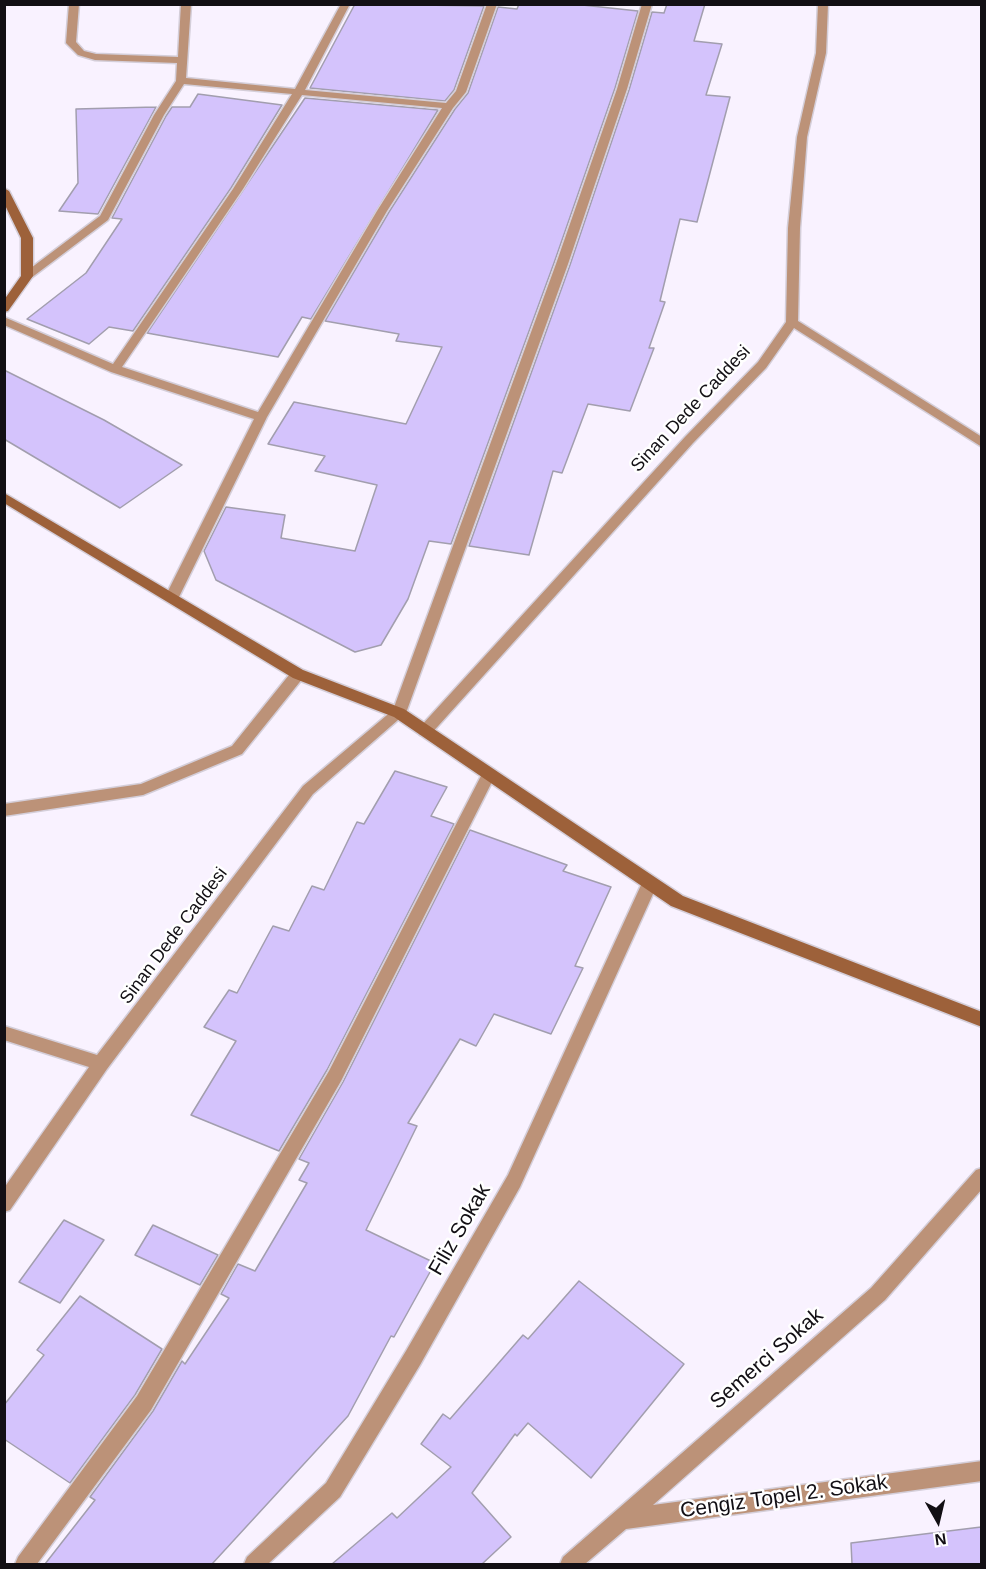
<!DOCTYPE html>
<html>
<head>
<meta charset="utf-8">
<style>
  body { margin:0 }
  #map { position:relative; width:986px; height:1569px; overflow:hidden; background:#f9f2ff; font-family:Helvetica,sans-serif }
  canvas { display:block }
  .frame { position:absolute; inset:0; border:6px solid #120f14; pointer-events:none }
  .north { position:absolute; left:908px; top:1491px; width:60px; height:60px; -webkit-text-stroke:4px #fff; paint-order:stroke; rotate:172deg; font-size:16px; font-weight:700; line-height:24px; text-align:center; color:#120f14 }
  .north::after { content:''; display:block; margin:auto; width:21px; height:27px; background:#120f14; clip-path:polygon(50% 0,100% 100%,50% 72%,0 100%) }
</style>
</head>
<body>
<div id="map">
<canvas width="986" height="1569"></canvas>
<div class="frame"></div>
<div class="north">N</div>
</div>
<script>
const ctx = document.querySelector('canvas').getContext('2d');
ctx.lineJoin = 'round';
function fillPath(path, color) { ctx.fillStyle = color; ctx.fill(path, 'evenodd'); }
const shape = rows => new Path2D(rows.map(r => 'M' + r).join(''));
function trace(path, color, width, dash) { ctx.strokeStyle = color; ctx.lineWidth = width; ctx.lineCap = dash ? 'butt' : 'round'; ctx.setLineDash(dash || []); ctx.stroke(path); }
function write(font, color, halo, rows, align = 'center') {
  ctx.font = font + ' Helvetica,sans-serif'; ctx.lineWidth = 5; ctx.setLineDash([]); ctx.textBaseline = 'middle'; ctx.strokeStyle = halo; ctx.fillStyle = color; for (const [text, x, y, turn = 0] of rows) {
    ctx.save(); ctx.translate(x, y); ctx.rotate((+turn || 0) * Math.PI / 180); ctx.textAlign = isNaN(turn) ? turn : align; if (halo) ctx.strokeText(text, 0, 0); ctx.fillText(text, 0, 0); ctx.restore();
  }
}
const building = shape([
  [355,4,484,6,454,90,445,101,310,88,355,4],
  [519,4,573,4,638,11,615,88,554,263,451,544,429,541,408,599,381,645,355,652,216,580,204,551,226,507,285,515,281,538,355,551,377,485,315,471,325,456,268,444,294,402,406,424,442,347,396,341,399,334,325,321,389,212,455,109,468,93,498,7,517,9,519,4],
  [667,4,705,4,694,41,722,44,706,95,730,97,697,222,680,219,660,301,665,302,649,348,654,348,630,411,588,404,562,473,553,471,529,555,469,546,570,265,629,90,652,12,664,13,667,4],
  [198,94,282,105,231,188,133,331,109,327,89,344,27,319,86,273,122,219,112,218,166,116,172,107,190,107,198,94],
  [305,98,438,110,311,319,302,317,278,357,147,333,305,98],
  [156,107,98,214,59,211,78,183,76,109,156,107],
  [4,370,104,420,182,465,120,508,4,439,4,370],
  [395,771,447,787,431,816,454,824,327,1070,279,1151,191,1115,236,1041,204,1027,229,990,237,993,273,926,289,931,312,886,324,890,357,822,364,824,395,771],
  [470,830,567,865,563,871,611,887,575,966,583,968,551,1034,494,1014,476,1046,460,1039,408,1123,417,1126,366,1230,435,1263,394,1337,391,1336,348,1416,212,1564,45,1564,95,1500,90,1497,153,1411,182,1361,185,1364,229,1298,221,1294,238,1264,255,1271,307,1183,299,1180,309,1163,299,1159,343,1082,470,830],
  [64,1220,104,1240,60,1303,19,1282,64,1220],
  [153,1225,218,1255,200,1285,135,1255,153,1225],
  [579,1281,684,1364,591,1478,528,1423,517,1436,515,1434,472,1493,511,1537,482,1564,332,1564,392,1513,397,1518,451,1467,421,1444,443,1414,450,1419,523,1335,528,1339,579,1281],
  [80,1296,162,1349,135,1395,70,1483,4,1439,4,1405,44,1355,37,1350,80,1296],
  [981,1527,981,1564,852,1564,851,1543,981,1527]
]);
fillPath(building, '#d4c3fc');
trace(building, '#a29eae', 1.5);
const street = shape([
  [69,4,79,4,76,42,84,51,96,54,178,57,181,4,191,4,186,78,295,89,341,4,350,4,305,90,446,103,456,91,487,4,497,4,466,92,453,108,387,211,267,417,179,597,172,602,165,597,254,419,111,372,4,325,4,317,113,364,233,189,292,94,184,84,164,115,108,220,31,278,23,278,23,274,100,216,154,115,176,81,177,63,95,60,78,55,66,43,69,4],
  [302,95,442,108,377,211,258,412,122,367,243,189,302,95],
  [642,4,652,4,627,89,568,264,406,713,313,794,107,1069,10,1210,4,1212,4,1188,89,1067,4,1040,4,1026,97,1055,303,786,393,710,556,264,617,89,642,4],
  [818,4,828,4,826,53,807,137,800,228,798,321,982,437,982,447,794,328,766,368,693,443,430,735,420,735,418,731,420,727,685,437,758,362,786,322,788,228,797,137,816,53,818,4],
  [298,669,305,674,303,678,242,754,143,795,4,816,4,804,141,784,232,746,293,670,298,669],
  [489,768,494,770,496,774,341,1081,151,1410,37,1564,15,1564,18,1557,137,1396,329,1071,482,774,484,770,489,768],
  [650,877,656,879,658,883,520,1187,420,1365,340,1497,268,1564,244,1564,247,1557,326,1483,406,1351,508,1175,642,883,644,879,650,877],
  [982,1168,982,1189,885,1300,653,1505,982,1461,982,1481,626,1529,585,1564,560,1564,563,1557,871,1288,976,1170,982,1168]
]);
const secondary = shape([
  [4,188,9,191,33,238,33,276,8,311,4,312,4,300,21,276,21,238,4,203,4,188],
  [4,493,303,670,404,709,683,896,982,1012,982,1027,671,906,394,717,293,678,4,503,4,493]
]);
trace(street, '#d4ced9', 3);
trace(secondary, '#d4ced9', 3);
fillPath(street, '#bc9278');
fillPath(secondary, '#9d613a');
write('18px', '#120f14', '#fff', [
  ["Sinan Dede Caddesi",691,409,-47],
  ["Sinan Dede Caddesi",174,936,-53]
]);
write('21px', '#120f14', '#fff', [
  ["Filiz Sokak",460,1230,-60],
  ["Semerci Sokak",767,1359,-41],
  ["Cengiz Topel 2. Sokak",784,1497,-8]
]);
</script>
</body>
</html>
